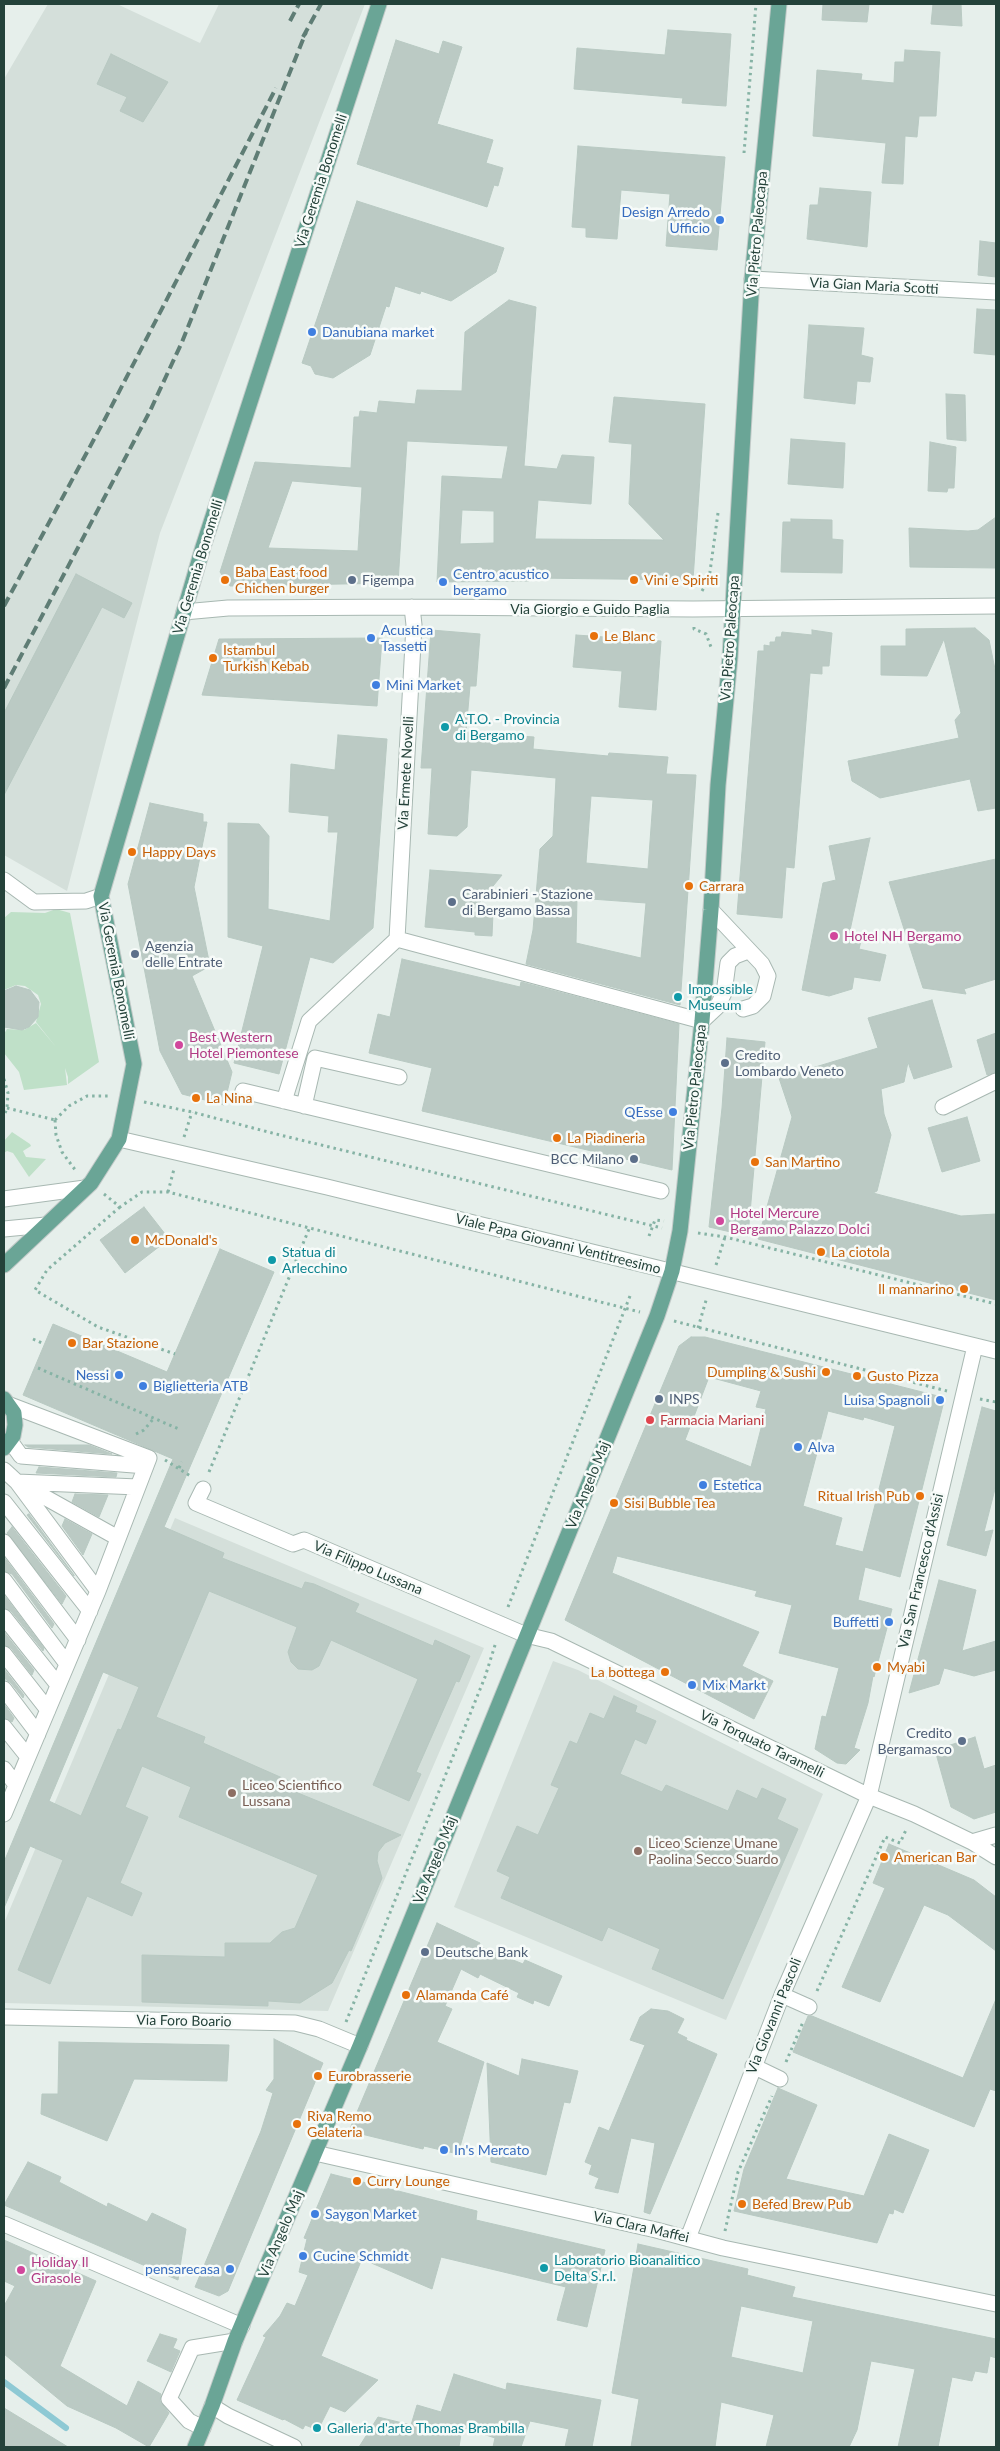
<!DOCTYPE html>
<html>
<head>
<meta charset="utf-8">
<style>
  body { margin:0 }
  #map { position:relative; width:1000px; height:2451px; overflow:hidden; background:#e6efeb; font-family:Lato,sans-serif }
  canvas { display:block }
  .frame { position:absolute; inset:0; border:5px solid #24423a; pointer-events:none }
</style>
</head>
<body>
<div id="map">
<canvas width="1000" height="2451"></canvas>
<div class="frame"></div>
</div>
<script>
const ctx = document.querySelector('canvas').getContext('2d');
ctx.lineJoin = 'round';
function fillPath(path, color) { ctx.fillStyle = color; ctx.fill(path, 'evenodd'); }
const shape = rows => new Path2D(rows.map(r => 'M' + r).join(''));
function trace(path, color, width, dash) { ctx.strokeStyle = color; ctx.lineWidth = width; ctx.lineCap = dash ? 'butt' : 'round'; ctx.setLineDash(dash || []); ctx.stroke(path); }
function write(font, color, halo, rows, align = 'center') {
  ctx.font = font + ' Lato,sans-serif'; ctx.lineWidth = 5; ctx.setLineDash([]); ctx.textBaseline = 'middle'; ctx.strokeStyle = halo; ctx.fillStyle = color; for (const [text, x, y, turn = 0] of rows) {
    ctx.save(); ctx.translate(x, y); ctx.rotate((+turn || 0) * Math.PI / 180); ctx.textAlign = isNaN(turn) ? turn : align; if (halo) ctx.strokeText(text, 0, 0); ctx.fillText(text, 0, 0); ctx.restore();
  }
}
fillPath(shape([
  [48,4,117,4,200,43,219,4,365,4,160,533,67,891,4,855,4,79],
  [175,1518,484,1648,328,2011,4,2003,4,1923],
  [553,1661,578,1670,823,1794,726,2020,454,1907]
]), '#d4dfda');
fillPath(shape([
  [56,909,70,913,99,1062,68,1084,68,1077,65,1068,67,1085,24,1090,19,1072,4,1053,4,1034,7,1029,24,1030,36,1023,56,1047,36,1022,41,1004,38,995,25,986,16,985,4,990,4,918,11,912,45,913],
  [12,1132,30,1144,31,1146,23,1151,26,1157,46,1159,29,1177,13,1153,7,1151,4,1153,4,1141]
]), '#bfe0c8');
trace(shape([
  [4,2382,66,2428]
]), '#8ec9d4', 6);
const building = shape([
  [823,4,869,4,867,22,822,20,823,4],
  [933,4,961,4,962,26,931,24,933,4],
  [668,30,731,34,726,106,682,103,683,98,574,89,577,48,665,55,668,30],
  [396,40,439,54,443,41,462,47,437,124,493,140,486,163,503,168,498,186,494,185,487,207,357,164,396,40],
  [905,50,940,52,936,116,919,116,917,137,905,136,903,184,882,183,886,143,813,136,817,70,862,74,861,80,894,83,895,62,904,62,905,50],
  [111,54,168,82,143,122,120,111,127,97,97,84,111,54],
  [578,146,725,157,717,250,666,246,670,194,621,190,617,239,586,237,586,228,572,227,578,146],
  [820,188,871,192,867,247,807,239,810,205,818,205,820,188],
  [357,201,504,248,496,272,451,301,421,291,420,294,395,286,389,307,386,306,370,355,333,378,315,374,311,366,302,363,357,201],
  [980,241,996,243,996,277,978,275,980,241],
  [509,300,536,307,524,466,557,469,562,455,594,457,591,504,538,500,535,539,664,540,629,504,632,444,609,442,614,397,705,404,693,580,533,578,529,581,437,582,442,476,502,479,508,446,407,441,398,583,230,586,220,572,255,462,351,468,354,417,359,417,360,411,377,413,379,401,415,404,417,390,462,391,465,332,509,300],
  [292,481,362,487,358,551,268,548,292,481],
  [462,510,494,511,494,543,460,544,462,510],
  [977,309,996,310,996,355,974,353,977,309],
  [809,325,864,328,861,355,873,358,870,382,857,381,855,404,804,398,809,325],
  [946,394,965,395,966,441,947,439,946,394],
  [791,439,845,443,843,488,788,484,791,439],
  [930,442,956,447,954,488,948,488,947,492,928,491,930,442],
  [996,517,996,568,910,567,909,528,968,531,978,530,996,517],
  [791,519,832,520,832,539,843,540,842,573,781,572,783,522,791,522,791,519],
  [76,574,132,603,124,618,102,607,4,795,4,713,76,574],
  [975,628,989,640,996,674,996,808,978,811,970,779,880,798,852,781,848,761,959,738,955,720,961,713,944,639,927,676,881,675,881,646,906,646,906,629,975,628],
  [431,630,480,634,476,686,470,686,466,732,534,737,533,749,608,756,609,753,668,757,666,774,696,775,680,1005,526,964,533,930,540,849,553,836,556,778,471,770,467,827,457,836,428,834,432,768,421,768,431,630],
  [591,796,653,800,648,869,586,863,591,796],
  [577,898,646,903,641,958,576,943,577,898],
  [812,630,832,633,829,666,822,666,822,674,810,673,794,868,786,867,782,918,737,914,758,651,764,651,764,645,770,646,770,642,775,642,776,637,781,637,782,632,812,635,812,630],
  [576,635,661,641,656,710,619,707,622,671,573,667,576,635],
  [382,638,377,706,202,695,219,639,382,638],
  [338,735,387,739,373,928,333,963,310,957,279,1074,234,1063,263,946,228,937,228,823,259,824,269,836,268,909,330,921,338,832,328,832,329,816,289,812,291,764,335,770,338,735],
  [150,803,203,814,203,822,207,822,194,887,210,966,192,976,232,1072,224,1105,182,1094,160,1051,128,884,150,803],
  [870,838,849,935,862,937,859,949,886,955,880,981,854,977,852,989,829,996,802,990,823,883,836,880,829,846,870,838],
  [996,859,996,979,964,989,966,994,923,988,889,882,996,859],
  [430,870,502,875,472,912,493,913,492,936,475,935,475,932,425,927,430,870],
  [402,959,520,987,521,982,679,1024,672,1170,422,1111,432,1068,369,1053,378,1014,390,1017,402,959],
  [16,986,30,990,39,1002,38,1017,29,1027,22,1030,4,1027,4,991,16,986],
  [932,1000,952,1067,914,1079,908,1062,904,1082,881,1089,884,1114,891,1135,877,1191,873,1193,961,1216,996,1214,996,1300,758,1239,792,1117,779,1078,878,1048,868,1018,932,1000],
  [996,1033,996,1072,987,1075,977,1040,996,1033],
  [727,1038,765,1042,748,1236,709,1227,722,1108,727,1038],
  [967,1117,980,1161,942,1172,928,1128,967,1117],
  [144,1207,169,1239,125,1273,100,1240,144,1207],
  [220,1249,274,1272,164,1527,224,1553,222,1558,302,1589,305,1582,314,1584,359,1604,355,1612,433,1646,435,1640,470,1656,459,1682,456,1681,416,1772,421,1774,409,1801,373,1785,418,1679,331,1640,319,1666,312,1670,298,1669,291,1662,288,1652,297,1627,209,1591,156,1717,205,1737,203,1743,296,1784,293,1791,401,1835,385,1843,378,1852,377,1861,382,1878,351,1951,349,1950,332,1983,300,2003,268,2001,268,2006,142,2002,142,1955,225,1957,225,1943,270,1943,282,1932,295,1928,318,1875,179,1817,191,1787,142,1766,125,1807,148,1817,120,1883,142,1893,132,1916,87,1896,50,1984,18,1970,63,1860,30,1846,4,1908,4,1862,173,1459,23,1395,53,1324,167,1372,220,1249],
  [103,1672,139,1687,121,1730,118,1729,81,1816,49,1801,103,1672],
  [691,1337,705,1337,938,1396,943,1405,900,1577,865,1567,858,1600,892,1609,874,1677,873,1676,868,1703,854,1748,860,1750,846,1764,837,1763,815,1749,822,1716,826,1717,839,1668,779,1653,792,1605,755,1596,757,1591,617,1556,612,1573,759,1632,742,1666,773,1681,754,1719,565,1620,679,1346,691,1337],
  [709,1377,761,1391,756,1407,766,1409,751,1467,685,1440,709,1377],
  [828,1411,863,1420,864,1417,895,1426,863,1552,835,1545,842,1518,803,1506,828,1411],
  [982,1407,996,1411,996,1485,984,1532,993,1530,986,1556,947,1545,982,1407],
  [25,1445,89,1445,112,1454,28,1447,25,1445],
  [39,1467,117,1473,116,1477,36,1473,39,1467],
  [75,1494,108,1495,99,1517,72,1502,75,1494],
  [29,1514,74,1575,74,1576,27,1515,29,1514],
  [65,1519,92,1534,83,1555,62,1526,65,1519],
  [12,1527,66,1596,62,1604,7,1533,12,1527],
  [4,1557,54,1624,52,1628,12,1574,4,1571,4,1557],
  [939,1580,976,1590,962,1651,996,1641,996,1670,974,1676,944,1668,939,1684,909,1693,939,1580],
  [4,1595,44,1648,43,1651,11,1611,4,1608,4,1595],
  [4,1632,34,1670,32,1675,11,1648,4,1645,4,1632],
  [4,1669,24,1695,23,1698,11,1683,4,1678,4,1669],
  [614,1696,637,1706,635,1712,656,1721,646,1744,635,1739,620,1774,662,1792,666,1785,728,1811,737,1790,757,1799,762,1788,786,1799,777,1819,798,1829,723,1999,652,1969,660,1949,608,1927,602,1941,501,1898,510,1877,497,1871,517,1826,538,1835,559,1788,551,1785,570,1741,577,1744,590,1713,604,1719,614,1696],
  [4,1704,14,1718,12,1722,4,1718,4,1704],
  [975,1737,984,1769,996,1765,996,1812,974,1819,951,1807,935,1750,975,1737],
  [889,1844,974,1880,996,1897,996,1951,948,1915,924,1905,880,2002,842,1987,885,1888,873,1883,889,1844],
  [437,1923,480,1943,479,1946,523,1964,525,1960,562,1976,549,2006,534,2000,533,2004,517,1997,519,1993,480,1974,478,1978,461,1969,445,2006,452,2009,437,2042,484,2062,458,2154,424,2146,423,2149,349,2131,437,1923],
  [996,1999,996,2091,990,2089,974,2127,793,2052,808,2016,812,2016,963,2078,996,1999],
  [651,2009,668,2011,684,2019,677,2033,687,2038,686,2040,717,2054,650,2214,644,2212,655,2143,631,2138,618,2193,595,2188,599,2178,589,2174,592,2165,585,2162,599,2127,609,2131,645,2045,630,2040,640,2017,651,2009],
  [274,2039,323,2063,228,2291,219,2296,195,2287,261,2131,273,2093,266,2090,274,2079,274,2039],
  [59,2042,229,2045,227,2081,134,2079,107,2141,41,2114,42,2094,58,2094,59,2042],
  [522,2059,578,2071,570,2103,564,2102,546,2175,491,2162,487,2063,519,2076,522,2059],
  [778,2088,817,2105,786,2179,864,2196,889,2134,929,2150,903,2213,894,2209,893,2214,889,2213,877,2243,734,2211,744,2169,778,2088],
  [28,2162,61,2177,59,2182,107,2207,108,2203,147,2222,152,2213,186,2229,178,2280,4,2205,28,2162],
  [331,2174,477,2211,476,2220,605,2250,587,2327,557,2320,566,2287,441,2257,432,2289,362,2259,321,2356,378,2380,345,2412,330,2406,318,2430,305,2425,303,2429,284,2419,283,2420,237,2400,266,2337,263,2336,280,2316,287,2303,295,2306,308,2275,299,2272,307,2239,304,2238,331,2174],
  [4,2240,96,2281,60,2366,127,2406,138,2381,161,2394,160,2401,169,2413,149,2447,116,2428,67,2406,4,2354,4,2306,15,2286,4,2281,4,2240],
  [638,2244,748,2269,747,2275,795,2287,792,2297,996,2339,996,2358,990,2356,987,2373,975,2371,972,2381,952,2377,938,2447,898,2447,915,2369,871,2361,857,2430,849,2447,766,2447,774,2415,721,2402,715,2447,631,2447,639,2399,612,2393,638,2244],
  [741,2306,813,2321,803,2373,731,2357,741,2306],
  [160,2334,177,2339,173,2348,180,2351,171,2372,147,2361,160,2334],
  [454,2374,506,2390,507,2383,601,2400,592,2447,565,2447,569,2429,530,2421,521,2447,493,2447,495,2438,462,2427,459,2447,359,2447,378,2417,411,2425,417,2405,441,2412,454,2374],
  [4,2408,68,2447,4,2447,4,2408]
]);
fillPath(building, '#bbcac4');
trace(building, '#b8c9c2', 1);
const minor = shape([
  [752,279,996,292],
  [184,612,228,608,412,607,693,609,996,606],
  [4,880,34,902,86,901,101,896],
  [711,910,762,964,768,976,763,996,753,1006,743,1009],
  [397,939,702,1021,717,1007,724,993,728,963,735,956,748,951],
  [243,1091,661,1191],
  [284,1101,309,1021,397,939,414,625,412,607],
  [304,1106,315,1058,399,1077],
  [943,1107,996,1081],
  [119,1139,327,1187,996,1351],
  [4,1199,85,1188],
  [4,1229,46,1225],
  [10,1441,21,1456,146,1466],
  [4,1470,17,1482,98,1591],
  [17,1482,138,1487],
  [23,1485,118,1538],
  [203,1489,196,1503,293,1544,304,1540,526,1635,551,1641,869,1796,914,1814,972,1842,996,1857],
  [4,1502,90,1611],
  [4,1542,78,1640],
  [4,1580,67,1664],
  [4,1617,58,1685],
  [4,1654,48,1710],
  [4,1689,38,1734],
  [4,1727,28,1757],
  [4,1769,16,1785],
  [4,1814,98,1591,149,1458,10,1405],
  [972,1842,996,1835],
  [782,1995,809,2007],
  [4,2017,295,2023,319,2029,360,2046],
  [753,2066,780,2079],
  [315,2153,656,2230,723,2248,996,2304],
  [4,2224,242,2326],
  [688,2238,782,1995,869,1796,975,1346],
  [212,2406,228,2416,294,2447],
  [203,2428,189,2421,169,2399,192,2348,235,2341]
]);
const major = shape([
  [4,1265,91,1183,119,1139,134,1064,101,896,203,547,379,4],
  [4,1399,14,1413,15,1425,13,1436,4,1448],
  [195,2447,212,2406,235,2341,360,2046,657,1316,672,1271,680,1231,702,1021,711,910,718,785,730,657,752,279,779,4]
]);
trace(minor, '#a8b8b2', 17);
trace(major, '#c2cac8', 17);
trace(shape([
  [744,153,756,4],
  [702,591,709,579,718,513],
  [694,627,694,629,706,634,711,647],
  [4,1079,8,1093,7,1108,4,1116],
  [144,1102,192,1112,276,1134,662,1228],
  [7,1108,55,1120],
  [55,1120,56,1135,62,1152,76,1171],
  [55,1120,69,1106,87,1096,110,1096],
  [184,1137,192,1112],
  [168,1192,174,1169],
  [104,1194,120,1207,142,1192,168,1192,640,1312],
  [120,1207,47,1270,35,1290,98,1327,175,1354],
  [698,1233,725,1237,996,1304],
  [649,1236,655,1220,664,1221],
  [716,1265,725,1237],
  [674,1321,947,1391],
  [698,1328,707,1297],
  [33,1339,44,1344],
  [38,1368,181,1430],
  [980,1399,996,1402],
  [136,1434,144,1430,154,1418],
  [165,1460,192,1477],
  [179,1468,182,1462],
  [209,1472,309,1229],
  [508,1607,630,1296],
  [817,1991,885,1837,900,1843,906,1830],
  [346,2022,485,1677,496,1642],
  [786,2062,803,2022],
  [725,2231,738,2172,772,2096]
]), '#86b3a5', 3, [2.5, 4]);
trace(minor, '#fff', 15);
trace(major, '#6aa596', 15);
trace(shape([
  [290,21,299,4],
  [303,37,321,4],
  [4,606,106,417,276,88],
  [4,688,150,411,182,342,306,32]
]), '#5f7d75', 4, [10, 5]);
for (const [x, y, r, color] of [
  [720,220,5,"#3f7fe0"],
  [312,332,5,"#3f7fe0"],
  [225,580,5,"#e8710a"],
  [352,580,5,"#5c6f8a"],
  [634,580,5,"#e8710a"],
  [443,582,5,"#3f7fe0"],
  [594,636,5,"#e8710a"],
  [371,638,5,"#3f7fe0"],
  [213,658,5,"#e8710a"],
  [376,685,5,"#3f7fe0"],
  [445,727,5,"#0f9aa8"],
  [132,852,5,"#e8710a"],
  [689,886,5,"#e8710a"],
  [452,902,5,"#5c6f8a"],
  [834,936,5,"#d1479c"],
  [135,954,5,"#5c6f8a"],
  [678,997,5,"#0f9aa8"],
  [179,1045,5,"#d1479c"],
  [725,1063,5,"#5c6f8a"],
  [196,1098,5,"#e8710a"],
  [673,1112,5,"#3f7fe0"],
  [557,1138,5,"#e8710a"],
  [634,1159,5,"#5c6f8a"],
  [755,1162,5,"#e8710a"],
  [720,1221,5,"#d1479c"],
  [135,1240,5,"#e8710a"],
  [821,1252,5,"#e8710a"],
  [272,1260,5,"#0f9aa8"],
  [964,1289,5,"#e8710a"],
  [72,1343,5,"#e8710a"],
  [826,1372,5,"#e8710a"],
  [119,1375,5,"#3f7fe0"],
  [857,1376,5,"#e8710a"],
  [143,1386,5,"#3f7fe0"],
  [659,1399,5,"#5c6f8a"],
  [940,1400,5,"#3f7fe0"],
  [650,1420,5,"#e0444e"],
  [798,1447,5,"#3f7fe0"],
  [703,1485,5,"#3f7fe0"],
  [920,1496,5,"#e8710a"],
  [614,1503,5,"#e8710a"],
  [889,1622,5,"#3f7fe0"],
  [877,1667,5,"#e8710a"],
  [665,1672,5,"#e8710a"],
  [692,1685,5,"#3f7fe0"],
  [962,1741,5,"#5c6f8a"],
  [232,1793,5,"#8d6e63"],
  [638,1851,5,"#8d6e63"],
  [884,1857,5,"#e8710a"],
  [425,1952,5,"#5c6f8a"],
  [406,1995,5,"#e8710a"],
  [318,2076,5,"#e8710a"],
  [297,2124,5,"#e8710a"],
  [444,2150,5,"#3f7fe0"],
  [357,2181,5,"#e8710a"],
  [742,2204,5,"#e8710a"],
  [315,2214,5,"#3f7fe0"],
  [303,2256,5,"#3f7fe0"],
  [544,2268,5,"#0f9aa8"],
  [230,2269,5,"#3f7fe0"],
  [21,2270,5,"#d1479c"],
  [317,2428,5,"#0f9aa8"]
]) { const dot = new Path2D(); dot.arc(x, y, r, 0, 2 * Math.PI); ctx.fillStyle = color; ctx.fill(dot); trace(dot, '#f7fbf9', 2); }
write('14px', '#24423a', '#f7fbf9', [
  ["Via Geremia Bonomelli",321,181,-72],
  ["Via Pietro Paleocapa",757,234,-85],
  ["Via Gian Maria Scotti",874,286,3],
  ["Via Geremia Bonomelli",198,567,-73],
  ["Via Giorgio e Guido Paglia",590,609],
  ["Via Pietro Paleocapa",730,638,-86],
  ["Via Ermete Novelli",406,773,-87],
  ["Via Geremia Bonomelli",116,971,79],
  ["Via Pietro Paleocapa",695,1087,-84],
  ["Viale Papa Giovanni Ventitreesimo",558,1244,14],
  ["Via Angelo Maj",588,1485,-68],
  ["Via Filippo Lussana",368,1568,23],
  ["Via San Francesco d'Assisi",921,1571,-77],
  ["Via Torquato Taramelli",762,1744,26],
  ["Via Angelo Maj",435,1860,-68],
  ["Via Giovanni Pascoli",774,2016,-68],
  ["Via Foro Boario",184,2021,1],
  ["Via Clara Maffei",641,2227,13],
  ["Via Angelo Maj",281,2234,-67]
]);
write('14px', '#366cbe', '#f7fbf9', [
  ["Design Arredo",710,212,"right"],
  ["Ufficio",710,228,"right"],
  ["Danubiana market",322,332],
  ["Centro acustico",453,574],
  ["bergamo",453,590],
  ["Acustica",381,630],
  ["Tassetti",381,646],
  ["Mini Market",386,685],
  ["QEsse",663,1112,"right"],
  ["Nessi",109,1375,"right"],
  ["Biglietteria ATB",153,1386],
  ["Luisa Spagnoli",930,1400,"right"],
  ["Alva",808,1447],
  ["Estetica",713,1485],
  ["Buffetti",879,1622,"right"],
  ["Mix Markt",702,1685],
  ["In's Mercato",454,2150],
  ["Saygon Market",325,2214],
  ["Cucine Schmidt",313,2256],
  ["pensarecasa",220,2269,"right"]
], 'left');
write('14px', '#c56008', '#f7fbf9', [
  ["Baba East food",235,572],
  ["Chichen burger",235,588],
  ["Vini e Spiriti",644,580],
  ["Le Blanc",604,636],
  ["Istambul",223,650],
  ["Turkish Kebab",223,666],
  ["Happy Days",142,852],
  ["Carrara",699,886],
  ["La Nina",206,1098],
  ["La Piadineria",567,1138],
  ["San Martino",765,1162],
  ["McDonald's",145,1240],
  ["La ciotola",831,1252],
  ["Il mannarino",954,1289,"right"],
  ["Bar Stazione",82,1343],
  ["Dumpling & Sushi",816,1372,"right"],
  ["Gusto Pizza",867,1376],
  ["Ritual Irish Pub",910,1496,"right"],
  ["Sisi Bubble Tea",624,1503],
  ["Myabi",887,1667],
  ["La bottega",655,1672,"right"],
  ["American Bar",894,1857],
  ["Alamanda Café",416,1995],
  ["Eurobrasserie",328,2076],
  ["Riva Remo",307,2116],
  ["Gelateria",307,2132],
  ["Curry Lounge",367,2181],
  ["Befed Brew Pub",752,2204]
], 'left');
write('14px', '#4e5e75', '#f7fbf9', [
  ["Figempa",362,580],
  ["Carabinieri - Stazione",462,894],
  ["di Bergamo Bassa",462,910],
  ["Agenzia",145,946],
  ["delle Entrate",145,962],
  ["Credito",735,1055],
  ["Lombardo Veneto",735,1071],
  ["BCC Milano",624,1159,"right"],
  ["INPS",669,1399],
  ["Credito",952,1733,"right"],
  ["Bergamasco",952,1749,"right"],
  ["Deutsche Bank",435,1952]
], 'left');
write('14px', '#0d838f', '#f7fbf9', [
  ["A.T.O. - Provincia",455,719],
  ["di Bergamo",455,735],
  ["Impossible",688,989],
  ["Museum",688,1005],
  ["Statua di",282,1252],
  ["Arlecchino",282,1268],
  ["Laboratorio Bioanalitico",554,2260],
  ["Delta S.r.l.",554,2276],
  ["Galleria d'arte Thomas Brambilla",327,2428]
], 'left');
write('14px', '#b23c85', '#f7fbf9', [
  ["Hotel NH Bergamo",844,936],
  ["Best Western",189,1037],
  ["Hotel Piemontese",189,1053],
  ["Hotel Mercure",730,1213],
  ["Bergamo Palazzo Dolci",730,1229],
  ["Holiday Il",31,2262],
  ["Girasole",31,2278]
], 'left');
write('14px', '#be3a42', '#f7fbf9', [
  ["Farmacia Mariani",660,1420]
], 'left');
write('14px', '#785e54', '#f7fbf9', [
  ["Liceo Scientifico",242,1785],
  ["Lussana",242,1801],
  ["Liceo Scienze Umane",648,1843],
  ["Paolina Secco Suardo",648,1859]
], 'left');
</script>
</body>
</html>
